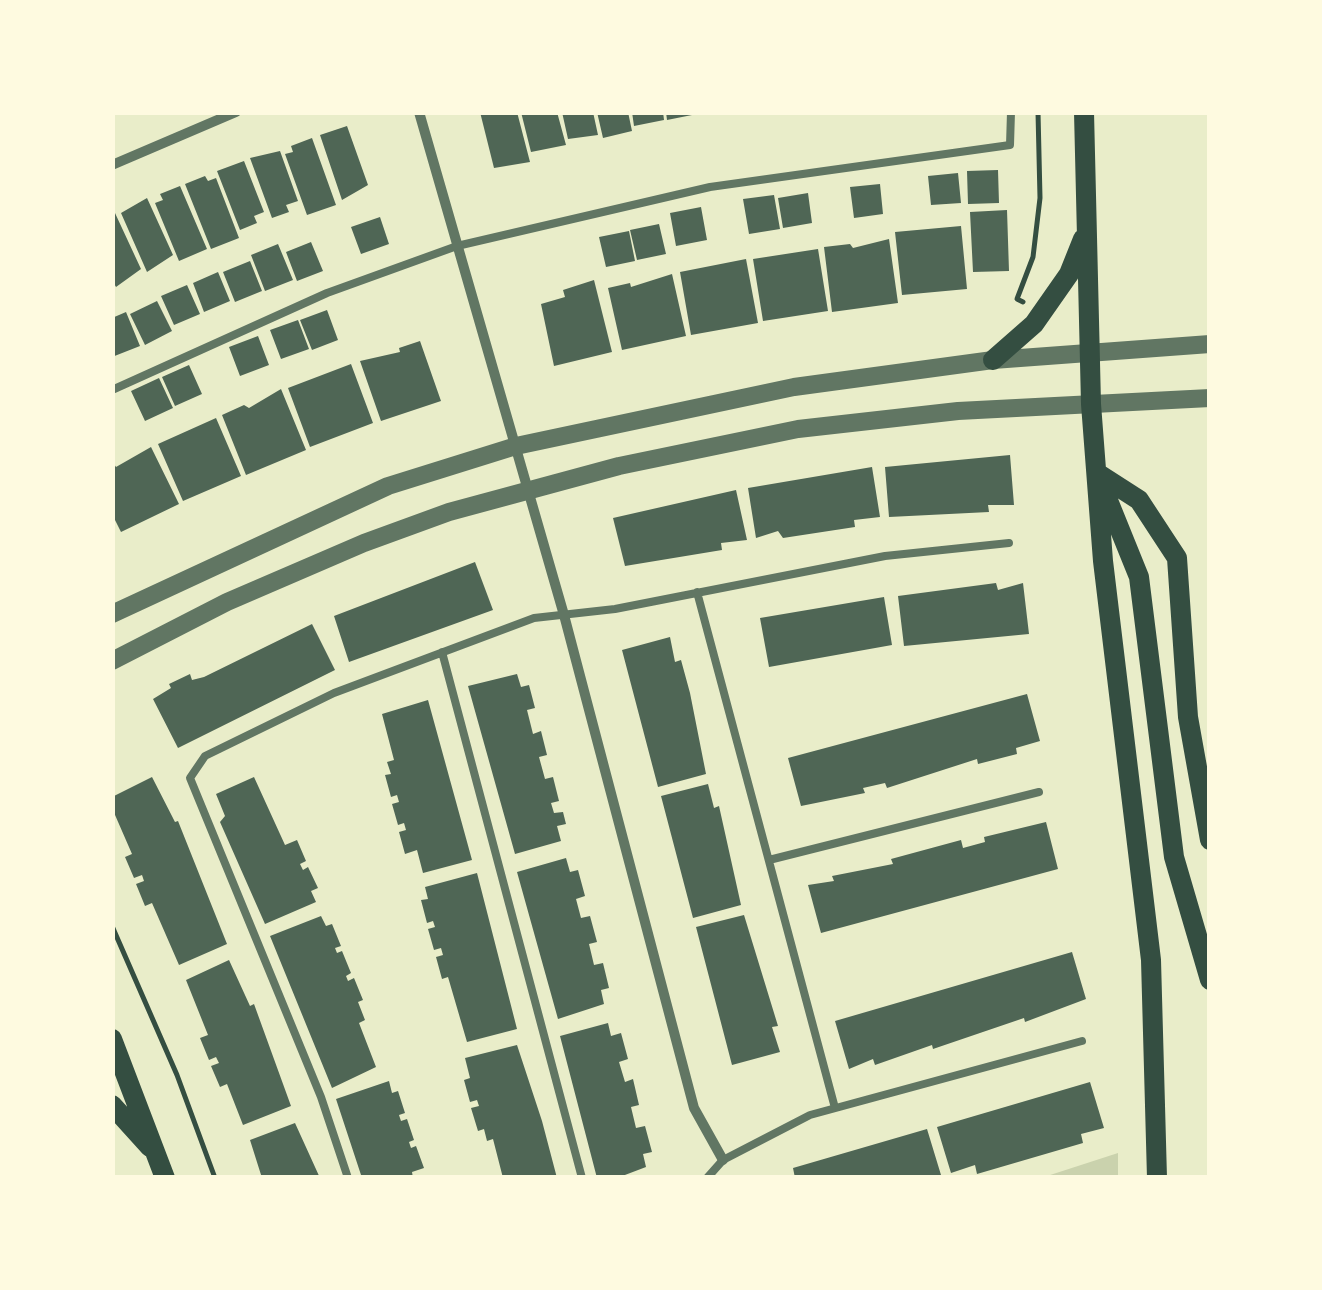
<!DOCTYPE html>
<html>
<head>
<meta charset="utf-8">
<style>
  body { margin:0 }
  #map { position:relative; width:1322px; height:1290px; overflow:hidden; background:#e9edc9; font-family:"Noto Sans",sans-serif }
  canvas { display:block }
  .frame { position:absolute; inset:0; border:115px solid #fefae0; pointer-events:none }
</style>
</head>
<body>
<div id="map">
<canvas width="1322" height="1290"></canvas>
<div class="frame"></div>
</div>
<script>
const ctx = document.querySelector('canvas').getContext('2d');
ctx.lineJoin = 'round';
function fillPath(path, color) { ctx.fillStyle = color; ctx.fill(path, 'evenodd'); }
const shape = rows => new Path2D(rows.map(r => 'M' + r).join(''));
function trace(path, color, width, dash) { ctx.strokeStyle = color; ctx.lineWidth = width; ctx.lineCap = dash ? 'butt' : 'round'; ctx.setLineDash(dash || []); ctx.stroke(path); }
fillPath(shape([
  [1118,1153,1118,1177,1044,1177]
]), '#cad2ad');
fillPath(shape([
  [480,112,517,112,530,162,494,168],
  [521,112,557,112,566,145,531,152],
  [562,112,593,112,598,135,568,139],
  [597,112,628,112,632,131,603,138],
  [632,112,663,112,664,120,634,126],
  [666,112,697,112,697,114,667,120],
  [347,126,368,185,342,200,320,135],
  [312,138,336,205,307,215,285,154,293,152,291,146],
  [280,151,298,201,286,205,289,212,272,218,250,158],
  [244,161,264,212,254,216,257,223,240,230,217,171],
  [998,170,999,203,968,204,967,171],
  [958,173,961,203,931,205,928,176],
  [205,176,208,181,216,178,239,238,211,249,185,184],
  [880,184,883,214,854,218,850,187],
  [180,186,207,249,179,261,155,203,163,200,160,194],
  [808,193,812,223,783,228,778,198],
  [774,195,780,229,749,234,743,199],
  [147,198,173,255,147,272,121,213],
  [701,207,707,240,676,246,670,213],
  [1007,210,1009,271,973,272,970,212],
  [115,213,141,269,116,287,112,280],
  [380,217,389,244,361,254,351,227],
  [659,224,666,254,637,260,630,230],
  [961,226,967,289,902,295,895,232],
  [629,231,635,261,606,267,599,237],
  [889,239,898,303,832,312,824,247,850,244,853,248],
  [311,242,323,271,297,281,286,252],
  [278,244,293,280,265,291,251,255],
  [818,249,828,311,763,321,753,259],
  [746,259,758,323,691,335,680,272],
  [250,261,262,291,235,302,223,272],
  [218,272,230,301,204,312,193,283],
  [672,274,686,336,622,350,608,288,630,283,631,287],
  [594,280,612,352,554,366,541,304,565,297,563,290],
  [187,285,200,314,174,325,161,296],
  [157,301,172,331,145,345,130,314],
  [327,310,338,340,312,350,300,320],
  [126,312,140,346,112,357,112,318],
  [298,320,309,349,281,359,270,330],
  [258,336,269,365,240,376,229,347],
  [420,341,441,401,381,421,360,361,400,352,399,348],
  [351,364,373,423,310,447,288,388],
  [189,365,202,394,175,406,162,377],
  [159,378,173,408,145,421,131,391],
  [281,389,306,450,246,475,222,415,244,405,249,408],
  [216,418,241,476,183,501,158,444],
  [151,447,179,504,121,532,112,514,112,461,116,467],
  [1010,455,1014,505,988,505,989,512,889,517,885,467],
  [872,467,880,517,854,520,855,527,783,538,778,531,756,538,748,488],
  [736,490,747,540,721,543,722,550,625,566,613,518],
  [475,562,493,610,349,662,334,616],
  [996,583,998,590,1023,583,1029,634,904,646,898,596],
  [884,597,892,645,769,667,760,618],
  [312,624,335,670,178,748,153,699,171,688,169,684,190,674,192,680,204,677],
  [670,637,675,662,681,660,690,693,706,774,658,787,622,650],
  [517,674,521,687,529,685,535,708,527,710,533,734,541,731,547,755,539,757,545,779,553,777,559,801,551,803,554,813,563,812,566,824,557,826,561,841,515,854,468,686],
  [1027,694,1040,741,1016,748,1017,754,978,764,977,759,887,788,885,783,863,788,865,793,801,806,788,758],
  [428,700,472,860,423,873,417,850,405,854,399,832,406,830,404,823,398,825,392,804,399,802,397,795,391,797,385,775,391,774,387,762,394,760,382,714],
  [152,777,175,822,178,821,227,944,179,965,152,903,145,906,136,884,144,881,142,875,134,878,125,857,132,854,112,808,112,797],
  [254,777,285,845,297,840,306,861,300,864,303,870,308,867,318,888,311,891,316,902,265,924,220,822,225,816,216,794],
  [708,784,714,808,719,806,741,905,693,918,661,796],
  [1046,822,1058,869,821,933,808,885,834,881,832,876,893,864,891,859,961,840,963,848,985,842,984,837],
  [566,858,570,872,578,870,585,896,576,899,581,918,590,916,597,942,589,944,594,965,603,963,609,988,601,990,604,1004,558,1019,517,872],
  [477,873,517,1029,467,1042,448,977,442,979,436,957,443,955,441,948,434,950,428,929,435,927,433,921,427,923,421,900,428,899,425,887],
  [744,915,778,1026,772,1027,780,1052,732,1065,696,927],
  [321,916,326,926,332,924,341,946,335,948,337,953,342,951,351,973,346,976,348,981,354,978,363,1000,358,1002,365,1020,359,1023,376,1067,332,1088,270,936],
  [1072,952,1086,999,1025,1022,1024,1018,933,1049,932,1045,875,1065,873,1059,849,1069,835,1021],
  [229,960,250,1006,254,1004,291,1106,243,1125,227,1084,220,1087,211,1066,219,1063,216,1057,209,1060,200,1038,208,1035,186,980],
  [608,1023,611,1036,621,1033,628,1059,619,1062,625,1082,633,1079,639,1105,631,1107,636,1128,645,1126,652,1152,643,1154,646,1167,617,1178,597,1178,560,1036],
  [517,1045,542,1121,557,1178,503,1178,493,1139,487,1141,484,1129,478,1131,471,1108,479,1106,477,1100,470,1102,464,1080,470,1078,465,1058],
  [389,1081,392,1093,398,1091,405,1113,399,1115,401,1121,407,1119,414,1140,409,1142,411,1148,416,1146,424,1168,412,1172,413,1178,362,1178,336,1099],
  [1090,1082,1104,1128,1081,1134,1083,1143,977,1174,975,1165,951,1173,937,1127],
  [295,1123,320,1178,262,1178,250,1140],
  [927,1129,941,1175,795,1178,793,1168]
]), '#4f6655');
trace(shape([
  [1023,302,1017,299,1033,257,1040,198,1038,112],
  [112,926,177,1075,215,1178]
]), '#344e41', 5);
trace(shape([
  [112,390,327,293,457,246,710,187,1010,145,1011,112],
  [697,592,835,1108],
  [442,652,582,1178],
  [769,860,1039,792],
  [348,1178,321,1097,190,778,205,756,334,693,534,618,615,609,885,556,1009,543],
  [707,1178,723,1160,810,1115,1082,1041]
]), '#617663', 8);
trace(shape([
  [419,112,564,615,694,1108,723,1160],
  [112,165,236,112]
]), '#617663', 10);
trace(shape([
  [112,614,388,486,516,446,794,387,993,360,1210,344],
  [112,661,227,602,364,543,449,512,619,466,798,429,958,411,1210,398]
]), '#617663', 18);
trace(shape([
  [1084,112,1091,404,1103,561,1151,960,1157,1178],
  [993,360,1034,324,1069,274,1083,239],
  [1097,473,1139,500,1177,558,1188,717,1210,840],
  [1105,493,1139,577,1174,857,1210,980],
  [112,1039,165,1178],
  [112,1105,150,1147]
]), '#344e41', 20);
</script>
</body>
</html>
